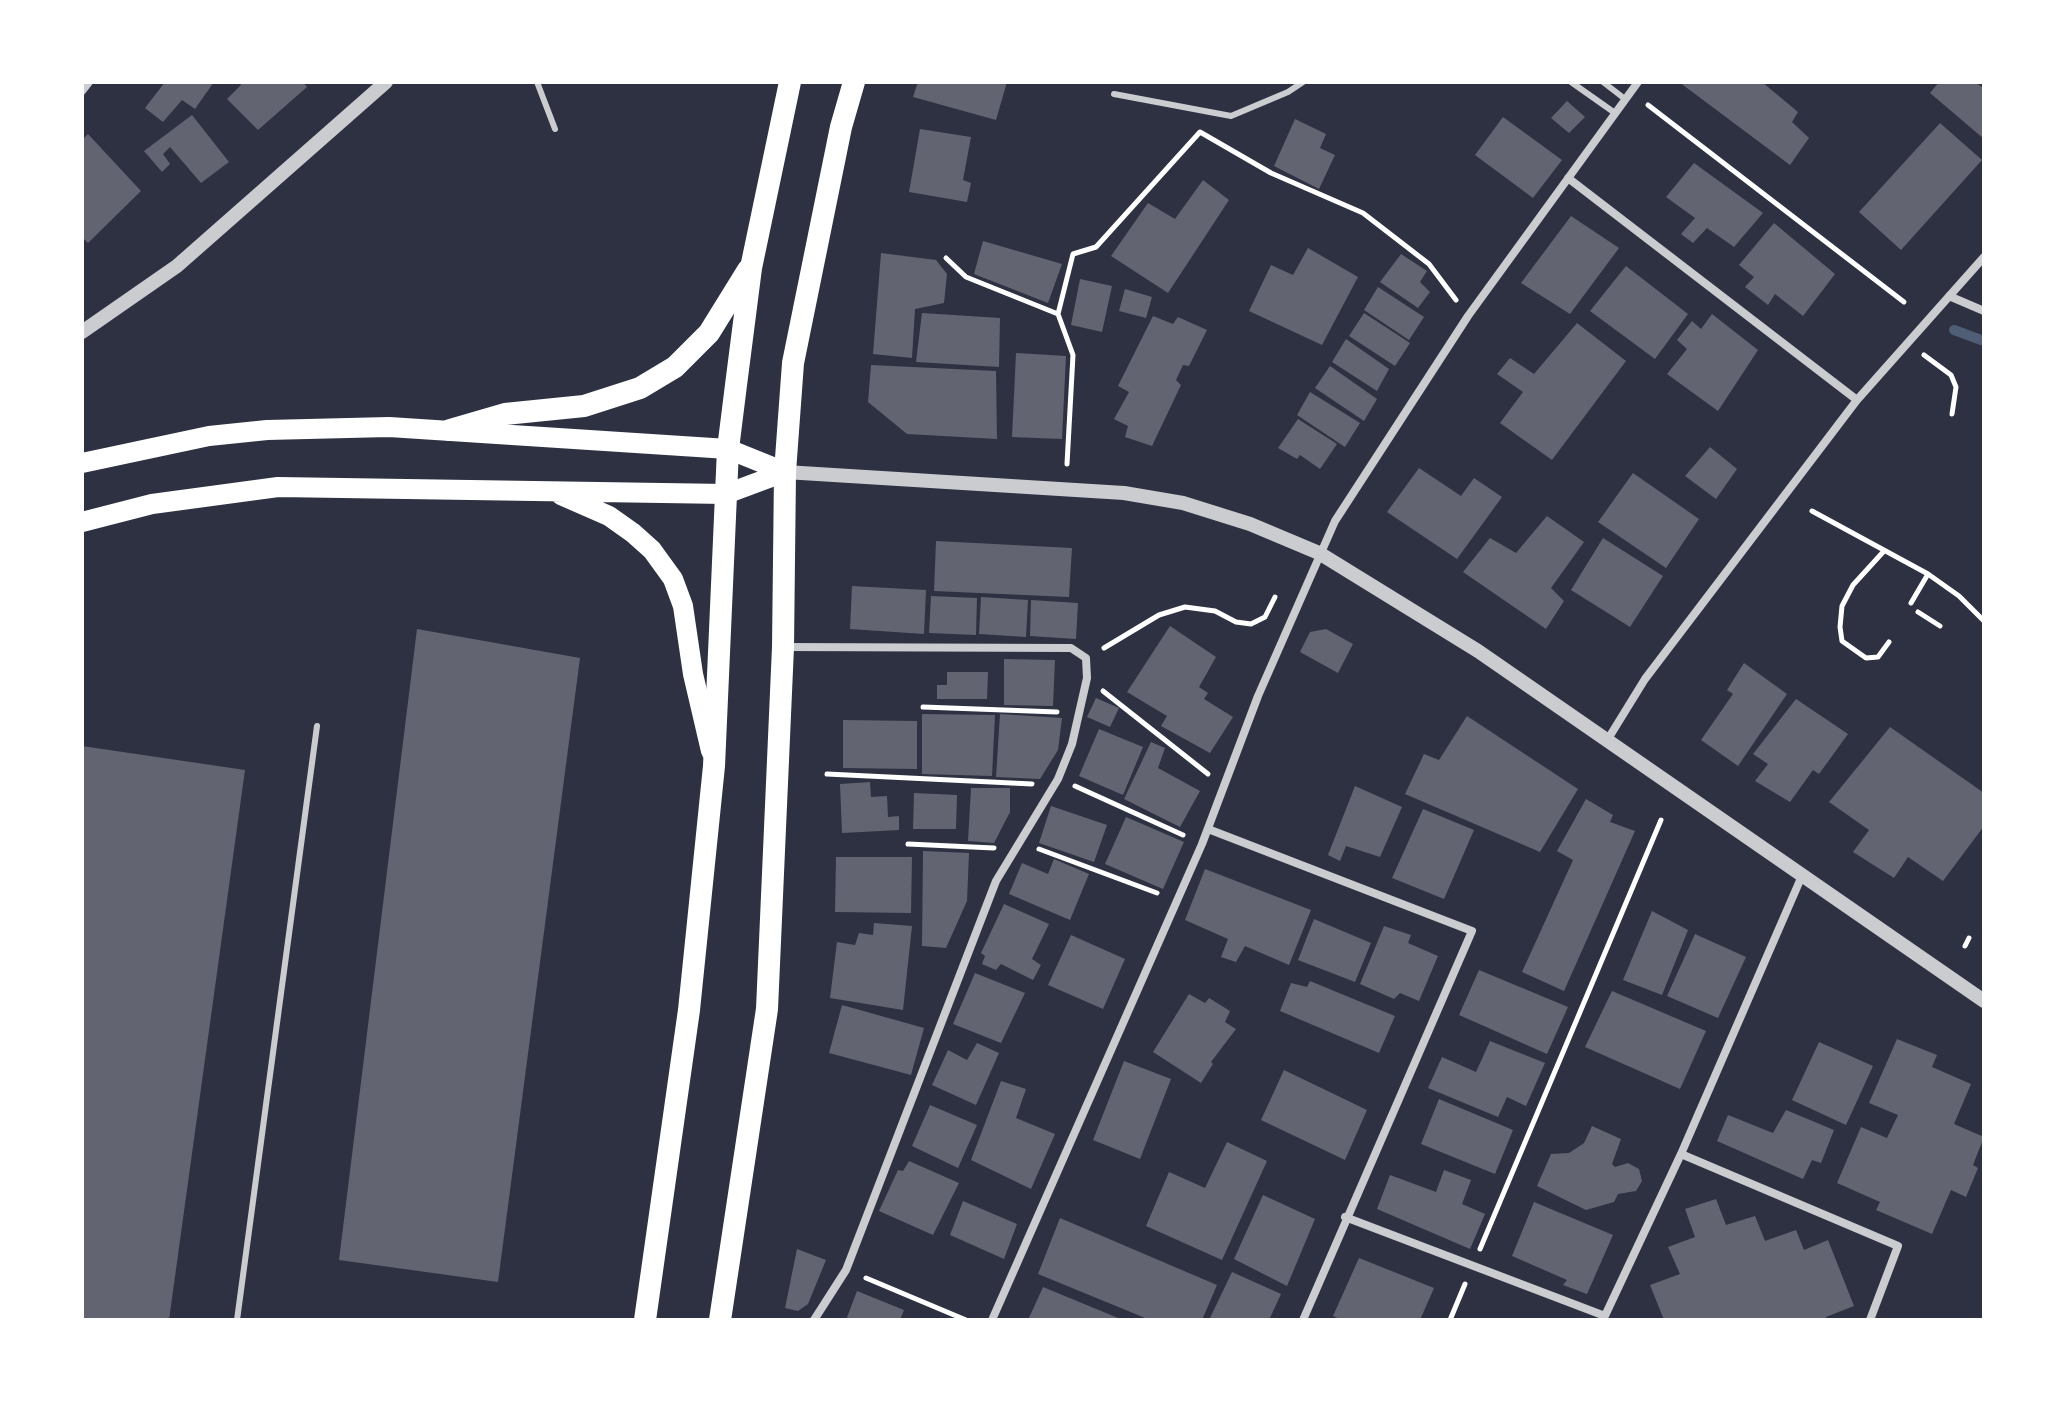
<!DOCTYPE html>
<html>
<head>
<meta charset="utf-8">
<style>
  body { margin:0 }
  #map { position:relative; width:2066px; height:1402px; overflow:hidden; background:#2d3142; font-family:"PT Sans",sans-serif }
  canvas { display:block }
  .frame { position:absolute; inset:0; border:84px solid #fff; pointer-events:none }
</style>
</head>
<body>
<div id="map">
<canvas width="2066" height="1402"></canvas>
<div class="frame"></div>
</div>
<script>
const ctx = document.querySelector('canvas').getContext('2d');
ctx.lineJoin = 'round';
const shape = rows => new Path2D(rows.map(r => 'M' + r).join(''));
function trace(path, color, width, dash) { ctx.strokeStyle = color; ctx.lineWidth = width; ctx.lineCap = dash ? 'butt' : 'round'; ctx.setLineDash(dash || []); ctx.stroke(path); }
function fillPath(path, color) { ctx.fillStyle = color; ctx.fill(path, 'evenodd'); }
trace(shape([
  [1954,330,1984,341]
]), '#4f5d75', 10);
fillPath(shape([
  [165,82,214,82,195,109,182,100,163,122,145,108],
  [239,82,303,82,307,87,258,130,227,99,241,85],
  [918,82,1007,82,996,120,913,97],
  [1679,82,1762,82,1798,112,1792,122,1809,138,1790,165],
  [1939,82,1974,82,1984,88,1984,139,1930,93],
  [1567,101,1585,117,1569,133,1551,118],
  [192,115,229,162,201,183,170,147,163,154,170,164,162,172,144,151],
  [1503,117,1562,160,1533,198,1475,155],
  [1295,119,1326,134,1320,148,1335,155,1319,189,1274,166],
  [1940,123,1982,160,1901,250,1859,212],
  [920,129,971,137,963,180,971,183,967,202,909,192],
  [88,134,141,191,88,243,82,237,82,140],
  [1694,163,1763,213,1734,247,1707,228,1693,243,1681,234,1695,218,1666,197],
  [1203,180,1229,200,1168,293,1111,256,1148,203,1175,219],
  [1571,216,1619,248,1570,314,1521,283],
  [1774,223,1835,274,1803,316,1775,294,1768,305,1745,287,1754,277,1739,265],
  [983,241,1062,264,1048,303,974,274],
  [1308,248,1358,277,1322,345,1249,311,1271,265,1293,275],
  [881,253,936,260,947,274,944,303,915,309,912,358,873,354],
  [1401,254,1427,271,1420,282,1430,292,1418,308,1380,282],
  [1626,266,1688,314,1655,359,1590,311],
  [1080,279,1112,286,1102,332,1071,325],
  [1378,287,1424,317,1409,340,1364,310],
  [1125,289,1152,297,1146,318,1119,311],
  [922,313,1000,318,999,367,916,362],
  [1364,313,1410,343,1395,366,1349,336],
  [1712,314,1758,350,1718,411,1667,374,1687,349,1677,340,1692,321,1701,329],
  [1153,316,1173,324,1178,317,1207,330,1189,366,1183,365,1176,380,1181,385,1152,446,1125,437,1128,426,1114,419,1129,392,1118,386],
  [1577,323,1626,361,1552,460,1500,423,1523,392,1497,374,1510,358,1534,374],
  [1346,339,1389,369,1377,391,1332,362],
  [1016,353,1066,356,1062,439,1012,437],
  [871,365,996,371,997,439,907,434,868,402],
  [1330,366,1377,399,1364,421,1315,388],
  [1310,392,1360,423,1345,447,1297,415],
  [1298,419,1337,444,1320,469,1300,455,1297,459,1278,448],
  [1710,447,1737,469,1716,499,1685,476],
  [1419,468,1461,496,1474,478,1502,497,1457,559,1387,512],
  [1633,473,1699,519,1666,568,1598,522],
  [1547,516,1584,542,1551,588,1564,601,1546,629,1463,572,1490,538,1516,553],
  [1603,538,1663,576,1630,627,1571,590],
  [936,541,1072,548,1069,597,934,591],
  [852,586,926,590,924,634,850,629],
  [931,596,977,598,976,635,929,633],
  [981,597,1028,600,1026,637,979,634],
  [1031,600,1078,603,1076,639,1030,636],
  [1170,626,1216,657,1199,687,1208,693,1204,699,1233,717,1210,753,1161,726,1167,716,1127,692],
  [417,629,580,658,498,1282,339,1260],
  [1326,629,1353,644,1338,673,1300,652,1310,632],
  [1004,659,1055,660,1053,706,1004,705],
  [1744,663,1787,694,1738,766,1701,740,1733,694,1727,690],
  [947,672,988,672,987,699,937,699,937,685,947,685],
  [1096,698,1119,708,1110,727,1087,717],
  [1796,699,1848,734,1819,774,1813,770,1790,802,1755,781,1768,764,1753,754],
  [922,714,995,715,992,776,922,774],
  [1000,714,1062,718,1058,750,1040,779,996,777],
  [1467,716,1578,789,1540,852,1405,794,1424,754,1439,760],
  [843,720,917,721,917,769,843,768],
  [1890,727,1984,793,1984,826,1943,881,1908,857,1894,878,1853,852,1869,830,1829,802],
  [1099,729,1143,747,1123,795,1079,776],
  [1151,742,1165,748,1158,768,1200,791,1180,827,1124,799],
  [82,746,245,770,169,1320,82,1320],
  [870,782,871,797,887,796,888,817,899,816,899,830,842,833,840,784],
  [1355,786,1402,807,1380,857,1346,846,1340,861,1328,855],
  [971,788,1010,788,1010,812,994,843,968,841],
  [914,793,957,795,956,829,913,829],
  [1586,799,1613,815,1610,822,1635,831,1564,991,1522,972,1573,860,1557,851],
  [1051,806,1107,825,1094,862,1039,843],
  [1423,809,1474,830,1444,899,1392,878],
  [1126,817,1184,842,1163,889,1105,864],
  [923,851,969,853,967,901,946,948,922,946],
  [836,857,912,857,911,913,835,912],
  [1054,859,1089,874,1070,920,1009,894,1022,863,1048,874],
  [1205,869,1311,910,1289,965,1245,946,1236,962,1221,957,1228,939,1185,920],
  [1004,904,1049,924,1032,959,1041,965,1033,980,1001,964,996,970,982,964,985,956,981,953],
  [1652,911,1688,930,1662,995,1623,980],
  [1314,919,1371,943,1355,982,1298,960],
  [874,923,912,926,903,1010,830,998,837,942,855,945,859,933,873,935],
  [1384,926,1411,935,1408,943,1438,956,1419,1001,1400,993,1394,999,1360,984],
  [1695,934,1746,957,1718,1018,1667,996],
  [1071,935,1125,959,1103,1009,1048,985],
  [1479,970,1568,1007,1547,1054,1459,1015],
  [975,973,1025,993,1001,1043,953,1024],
  [1310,981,1395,1016,1379,1053,1280,1011,1291,983,1307,987],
  [1612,991,1706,1031,1680,1089,1585,1047],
  [1189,994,1205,1003,1209,998,1230,1011,1225,1022,1236,1029,1211,1062,1213,1064,1201,1083,1153,1052],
  [842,1005,924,1028,911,1075,829,1053],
  [1897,1039,1937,1055,1932,1067,1971,1084,1954,1124,1984,1137,1973,1165,1978,1168,1966,1197,1951,1190,1932,1234,1876,1210,1880,1202,1837,1183,1861,1127,1887,1138,1898,1115,1869,1103],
  [1490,1041,1545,1063,1526,1106,1507,1097,1498,1117,1428,1088,1442,1057,1476,1072],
  [1819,1042,1873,1066,1846,1125,1792,1100],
  [977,1043,999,1053,976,1105,932,1085,948,1050,967,1060],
  [1124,1061,1171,1079,1140,1159,1093,1140],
  [1284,1070,1367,1110,1345,1160,1261,1120],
  [1001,1081,1026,1089,1016,1118,1055,1134,1031,1189,971,1160],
  [1439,1099,1513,1130,1495,1174,1421,1144],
  [930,1105,977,1125,958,1168,912,1146],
  [1786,1110,1834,1130,1821,1163,1812,1160,1803,1179,1717,1141,1728,1115,1773,1133],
  [1592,1126,1621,1139,1612,1164,1615,1167,1628,1163,1639,1169,1642,1181,1636,1191,1618,1194,1614,1202,1586,1210,1537,1186,1551,1154,1569,1153,1584,1143],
  [1227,1142,1267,1161,1222,1260,1146,1226,1169,1172,1205,1188],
  [909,1161,959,1183,933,1235,879,1211,898,1170,903,1171],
  [1444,1170,1471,1180,1462,1204,1485,1214,1470,1249,1377,1209,1390,1175,1436,1192],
  [1263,1195,1315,1219,1287,1286,1234,1259],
  [1716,1199,1726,1225,1755,1216,1765,1241,1796,1230,1804,1250,1828,1240,1854,1306,1826,1317,1827,1320,1664,1320,1650,1285,1680,1274,1668,1247,1695,1237,1685,1209],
  [963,1201,1017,1224,1004,1259,950,1235],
  [1534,1202,1613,1235,1587,1294,1563,1285,1567,1280,1512,1256],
  [1060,1218,1217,1285,1202,1320,1150,1320,1038,1274],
  [797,1249,826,1260,808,1304,798,1311,785,1308],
  [1359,1258,1434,1288,1420,1320,1342,1320,1333,1316],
  [1232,1272,1281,1294,1269,1320,1209,1320],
  [1043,1287,1123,1320,1028,1320],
  [857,1291,904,1310,900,1320,846,1320]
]), '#626471');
trace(shape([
  [1648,105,1904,302],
  [946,258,966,277,1058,314,1073,254,1096,247,1200,132,1271,173,1363,213,1429,264,1456,300],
  [1058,314,1073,355,1067,464],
  [1924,355,1951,375,1956,387,1952,414],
  [1812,511,1928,574,1959,596,1984,621],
  [1884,551,1853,585,1842,606,1840,627,1842,641,1866,658,1878,657,1889,642],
  [1911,603,1928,574],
  [1918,612,1940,626],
  [1104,648,1159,615,1185,607,1215,611,1236,622,1251,624,1265,617,1275,597],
  [1103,691,1208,774],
  [923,707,1057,712],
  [827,774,1032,784],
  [1075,786,1183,835],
  [908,844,994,848],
  [1039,849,1157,893],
  [1965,946,1969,938],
  [1480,1249,1661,820],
  [866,1278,966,1320],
  [1450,1320,1465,1284]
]), '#fff', 5);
trace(shape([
  [537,82,555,129],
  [1571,82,1615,113],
  [1603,82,1625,99],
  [1114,94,1231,116,1288,92,1303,82],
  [237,1320,317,726]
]), '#caccd0', 6);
trace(shape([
  [82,91,89,82],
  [1568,178,1857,400],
  [1949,296,1984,311],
  [784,647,1071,648,1086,658,1087,678,1072,744,1058,779,996,881,846,1270,814,1320],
  [1608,739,1645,679,1857,400,1984,257],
  [1208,829,1472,931,1303,1320],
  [1681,1154,1898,1246,1870,1320],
  [1345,1217,1605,1316],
  [992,1320,1202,844,1258,696,1335,521,1468,316,1638,82],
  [1603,1320,1681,1154,1801,878]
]), '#caccd0', 8);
trace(shape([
  [82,332,177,266,386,82],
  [785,472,1124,493,1183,503,1250,524,1319,553,1478,651,1984,1001]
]), '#caccd0', 14);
trace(shape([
  [82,463,209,436,267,430,389,427,728,449,785,472],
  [561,495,609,516,633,533,652,550,673,579,683,606,693,674,711,751],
  [82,522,152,504,278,487,726,494,785,472]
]), '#fff', 20);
trace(shape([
  [450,430,505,414,584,406,640,388,675,367,709,333,748,270],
  [645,1320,689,1010,714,766,728,449,736,385,751,268,790,82],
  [720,1320,767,1009,783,647,785,472,793,363,841,127,854,82]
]), '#fff', 22);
</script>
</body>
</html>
